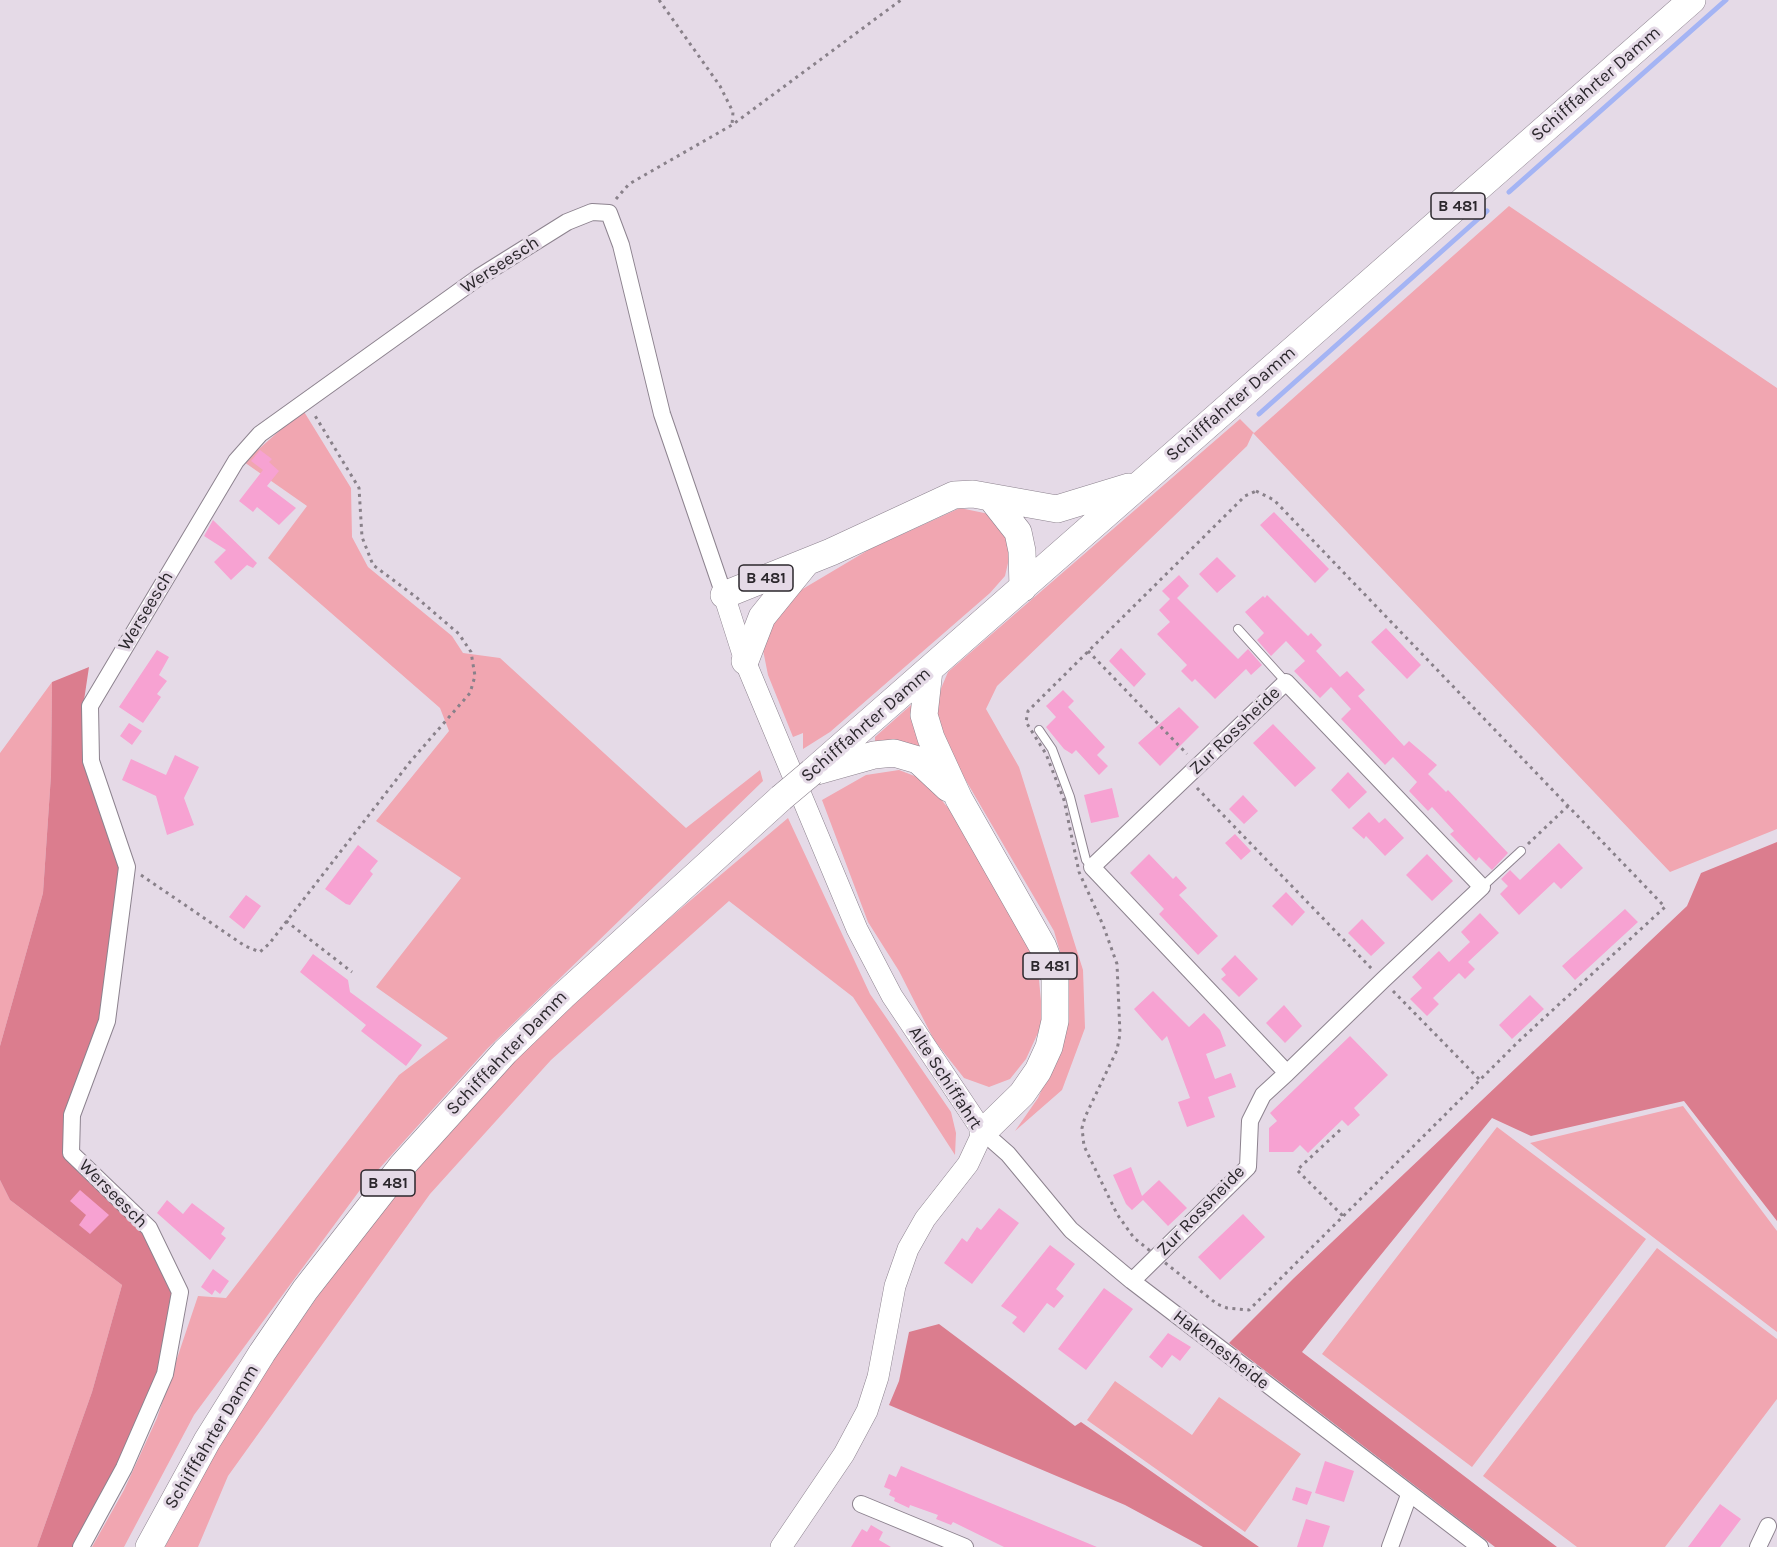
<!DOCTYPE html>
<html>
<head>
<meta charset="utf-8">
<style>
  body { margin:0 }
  canvas { display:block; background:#e5dae7 }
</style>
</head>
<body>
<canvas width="1777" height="1547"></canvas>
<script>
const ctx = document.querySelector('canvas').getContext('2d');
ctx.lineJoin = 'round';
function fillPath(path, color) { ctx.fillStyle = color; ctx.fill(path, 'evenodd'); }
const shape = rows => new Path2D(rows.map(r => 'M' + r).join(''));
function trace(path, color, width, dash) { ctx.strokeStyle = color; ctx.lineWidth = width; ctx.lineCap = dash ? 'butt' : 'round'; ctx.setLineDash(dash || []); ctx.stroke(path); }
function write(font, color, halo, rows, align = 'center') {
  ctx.font = font + ' Karla,sans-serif'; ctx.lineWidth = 6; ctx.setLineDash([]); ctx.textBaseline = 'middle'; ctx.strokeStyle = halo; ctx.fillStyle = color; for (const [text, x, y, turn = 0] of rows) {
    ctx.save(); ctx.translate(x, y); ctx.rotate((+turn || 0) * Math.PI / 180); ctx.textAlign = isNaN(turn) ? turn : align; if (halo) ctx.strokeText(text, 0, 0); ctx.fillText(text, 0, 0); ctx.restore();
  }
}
fillPath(shape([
  [1509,206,1777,388,1777,829,1670,872,1253,433,1247,446,997,686,986,709,1019,767,1083,970,1085,1028,1062,1090,1015,1131,1038,1098,1058,1054,1067,976,1054,931,934,726,934,705,948,672,1240,419,1254,433],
  [303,410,351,488,352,537,368,567,452,636,463,653,500,658,686,828,760,770,763,781,487,1049,360,1190,194,1415,124,1547,92,1547,124,1490,157,1418,198,1296,226,1298,399,1075,448,1038,376,987,461,878,376,821,449,731,440,708,268,558,307,506,244,462],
  [960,508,989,514,1005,530,1011,550,1005,576,990,593,830,732,803,749,803,733,793,737,768,675,763,650,769,627,801,590,870,549],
  [52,682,51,775,43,893,0,1046,0,753],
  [911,705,914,705,924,752,875,741,875,737],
  [899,770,925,780,949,809,1037,959,1043,1022,1026,1059,1010,1079,989,1087,964,1078,934,1040,899,971,868,922,822,800,866,775],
  [788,818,870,994,951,1112,956,1133,955,1155,853,997,729,901,551,1060,430,1194,228,1476,198,1547,165,1547,192,1492,248,1397,378,1209,562,1009],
  [1683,1106,1777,1231,1777,1332,1530,1143],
  [1497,1127,1646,1239,1472,1467,1322,1354],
  [0,1180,10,1200,122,1285,92,1392,37,1547,0,1547],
  [1657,1248,1777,1339,1777,1399,1665,1547,1577,1547,1483,1476],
  [1115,1381,1192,1435,1219,1397,1301,1454,1245,1532,1087,1420]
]), '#f1a6b1');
fillPath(shape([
  [89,667,83,707,120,868,101,1024,64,1150,143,1230,172,1293,158,1376,118,1465,73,1547,37,1547,92,1392,122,1285,10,1200,0,1180,0,1046,43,893,51,775,52,682],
  [1777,842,1777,1221,1684,1101,1531,1136,1492,1118,1302,1352,1557,1547,1495,1547,1229,1343,1294,1278,1687,906,1701,873],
  [939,1324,1075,1426,1081,1422,1259,1547,1203,1547,1125,1505,889,1405,899,1381,909,1332]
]), '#db7d8e');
trace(shape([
  [1509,192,1726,0],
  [1259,414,1487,211]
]), '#a4b4f4', 5);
fillPath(shape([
  [260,450,272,459,269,462,279,471,267,486,296,508,279,525,257,507,253,512,239,501,263,470,251,461],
  [1274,512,1329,569,1315,583,1260,525],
  [213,520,257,563,253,568,247,565,231,580,214,562,226,550,204,536],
  [1217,557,1236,576,1217,593,1199,574],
  [1179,575,1189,586,1177,598,1238,659,1248,649,1262,665,1251,675,1246,669,1215,699,1195,679,1192,682,1181,671,1187,665,1157,634,1170,622,1159,610,1170,599,1162,591],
  [1267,595,1308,636,1311,633,1322,645,1316,651,1340,677,1347,671,1365,690,1358,696,1404,746,1409,741,1437,765,1428,774,1446,792,1448,790,1508,853,1492,870,1479,857,1476,861,1450,834,1454,831,1432,807,1428,811,1409,791,1417,782,1393,757,1385,765,1341,719,1351,709,1331,687,1320,698,1294,671,1305,661,1286,641,1271,656,1257,640,1264,633,1245,612,1263,596,1265,598],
  [1386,628,1421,665,1407,679,1371,642],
  [1121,648,1146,674,1134,687,1109,661],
  [157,650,169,657,159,675,167,681,157,694,161,697,143,723,119,707],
  [1063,690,1074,701,1068,707,1105,747,1097,755,1108,766,1099,775,1076,750,1072,754,1064,749,1046,727,1056,717,1046,706],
  [1179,707,1199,727,1160,766,1138,743],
  [129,723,142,731,132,745,120,736],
  [1273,724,1316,768,1295,787,1253,743],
  [175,755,199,767,184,798,194,825,167,835,156,796,122,780,131,759,166,775],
  [1348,772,1367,792,1349,809,1331,790],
  [1112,788,1119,817,1091,823,1084,795],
  [1243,795,1258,811,1244,824,1229,809],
  [1369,812,1379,823,1385,818,1404,838,1385,856,1366,836,1364,839,1352,828],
  [1235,834,1251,851,1241,860,1225,843],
  [1559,843,1583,868,1561,889,1554,882,1519,915,1500,894,1508,886,1501,879,1510,870,1520,880],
  [358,845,378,861,370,871,373,874,350,905,346,904,325,889],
  [1149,854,1173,879,1176,876,1187,888,1179,895,1218,936,1198,955,1159,914,1164,909,1130,873],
  [1427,854,1453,881,1432,901,1406,875],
  [1286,892,1305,912,1292,926,1272,906],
  [246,895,261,906,244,929,229,917],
  [1625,909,1638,922,1575,980,1562,966],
  [1480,913,1499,933,1468,962,1475,969,1465,979,1459,973,1433,998,1439,1004,1427,1016,1410,999,1422,988,1412,977,1439,951,1449,962,1470,942,1461,932],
  [1362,919,1385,943,1371,956,1348,933],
  [313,954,348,980,350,992,422,1045,406,1066,361,1031,366,1025,300,972],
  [1235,955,1258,979,1239,997,1221,979,1226,975,1221,969],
  [1153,991,1189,1027,1204,1013,1220,1030,1226,1046,1206,1054,1215,1079,1231,1073,1236,1087,1208,1097,1215,1117,1187,1127,1178,1102,1190,1098,1167,1036,1162,1041,1134,1009],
  [1530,995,1544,1009,1512,1039,1499,1025],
  [1284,1005,1302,1026,1285,1043,1266,1023],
  [1350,1036,1388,1075,1354,1108,1360,1115,1348,1126,1342,1120,1308,1153,1300,1145,1293,1152,1269,1152,1269,1128,1277,1121,1270,1113],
  [1131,1167,1142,1196,1159,1180,1187,1208,1168,1226,1143,1200,1132,1210,1126,1204,1113,1175],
  [80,1190,109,1215,90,1234,79,1225,86,1215,70,1201],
  [167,1200,183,1214,192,1203,225,1228,221,1234,226,1238,210,1260,157,1213],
  [999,1208,1019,1223,972,1284,944,1263,962,1238,967,1242,977,1227,981,1230],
  [1243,1214,1265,1237,1220,1280,1198,1257],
  [1050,1245,1075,1264,1056,1289,1064,1296,1054,1308,1047,1303,1024,1333,1012,1323,1017,1317,1001,1306],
  [213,1269,229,1281,220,1294,215,1290,212,1295,201,1287],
  [1104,1288,1133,1309,1086,1370,1058,1349],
  [1168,1333,1191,1347,1180,1361,1172,1355,1162,1368,1149,1357],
  [1325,1461,1354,1471,1344,1502,1315,1493],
  [901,1466,1097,1547,1004,1547,953,1522,951,1525,936,1519,938,1515,910,1505,909,1508,894,1501,895,1498,889,1495,891,1490,884,1487,889,1474,896,1477],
  [1296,1487,1312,1492,1307,1505,1292,1500],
  [1720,1504,1741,1519,1720,1547,1688,1547],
  [1306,1519,1330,1526,1323,1547,1297,1547],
  [871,1525,883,1532,879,1540,891,1547,851,1547,862,1529,867,1532]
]), '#f7a2d2');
const service = shape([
  [1238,629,1286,682],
  [1039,730,1052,749,1070,797,1086,860,1092,867],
  [1482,887,1521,851]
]);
const minor = shape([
  [983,1132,1008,1154,1071,1230,1132,1281,1480,1547],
  [1132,1281,1248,1167,1250,1121,1263,1095,1287,1073,1383,980,1482,887,1286,682,1092,867,1287,1073],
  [861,1504,965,1547],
  [81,1547,124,1468,165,1374,180,1292,149,1228,71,1153,72,1115,107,1021,127,867,91,761,90,706,236,461,260,434,479,277,567,222,592,212,609,213,621,245,662,414,724,595],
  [1390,1547,1409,1495],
  [1758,1547,1768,1526]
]);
const tertiary = shape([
  [724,595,745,661,857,929,892,996,983,1132,968,1164,925,1219,908,1249,895,1286,878,1377,867,1411,844,1454,781,1547]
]);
const trunk = shape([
  [992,499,1018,532,1022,551,1023,588],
  [724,595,831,552,954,495,973,494,1057,509,1129,487],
  [745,661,762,617,805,564],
  [929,670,924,715,931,738,959,799,1043,947,1055,978,1055,1021,1049,1047,1038,1071,1022,1094,983,1132],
  [817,771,874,755,894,753,918,760,948,788],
  [812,772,1692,0],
  [149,1547,207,1441,262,1353,305,1290,402,1166,505,1052,563,996,781,798]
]);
trace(service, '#8d838f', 10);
trace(minor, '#8d838f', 18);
trace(tertiary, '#8d838f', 22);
trace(trunk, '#8d838f', 28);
trace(shape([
  [659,0,720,86,733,112,732,125],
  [616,199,629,184,732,125,901,0],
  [1256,491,1274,500,1665,907,1519,1041,1249,1310,1227,1308,1217,1304,1134,1238,1117,1214,1084,1146,1082,1128,1085,1117,1117,1050,1120,1034,1117,964,1103,925,1079,872,1064,800,1046,754,1026,722,1028,711,1245,496,1256,491],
  [1088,651,1187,754],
  [1197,788,1372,969],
  [1528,844,1568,806],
  [141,875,245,946,260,952,269,944,410,762,470,693,475,676,471,652,459,634,416,597,373,565,362,537,359,488,314,414],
  [286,921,352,972],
  [1393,991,1480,1080],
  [1340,1130,1297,1170,1344,1217]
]), '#89818a', 3, [3, 4.5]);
trace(service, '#fff', 8);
trace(minor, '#fff', 16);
trace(tertiary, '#fff', 21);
trace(trunk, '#fff', 27);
const trunkBridge = shape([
  [781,798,812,772]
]);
trace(trunkBridge, '#8d838f', 28, []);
trace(trunkBridge, '#fff', 27);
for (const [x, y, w] of [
  [1458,206,54],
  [766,578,54],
  [1050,966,54],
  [388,1183,54]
]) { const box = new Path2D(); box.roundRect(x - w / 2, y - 13, w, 26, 4.5); ctx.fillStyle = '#e5dae7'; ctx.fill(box); trace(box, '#2b272c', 1.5); }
write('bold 16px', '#2b272c', null, [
  ["B 481",1458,206],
  ["B 481",766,578],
  ["B 481",1050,966],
  ["B 481",388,1183]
]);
write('18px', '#2b272c', '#e5dae7', [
  ["Schifffahrter Damm",1596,84,-41],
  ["Werseesch",500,265,-33],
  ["Schifffahrter Damm",1231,404,-41],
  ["Werseesch",146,611,-59],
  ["Schifffahrter Damm",866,725,-41],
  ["Zur Rossheide",1235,731,-44],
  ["Schifffahrter Damm",507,1053,-46],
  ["Alte Schiffahrt",945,1078,57],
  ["Werseesch",113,1194,45],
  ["Zur Rossheide",1201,1211,-46],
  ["Hakenesheide",1221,1350,38],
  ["Schifffahrter Damm",212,1437,-59]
]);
</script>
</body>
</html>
